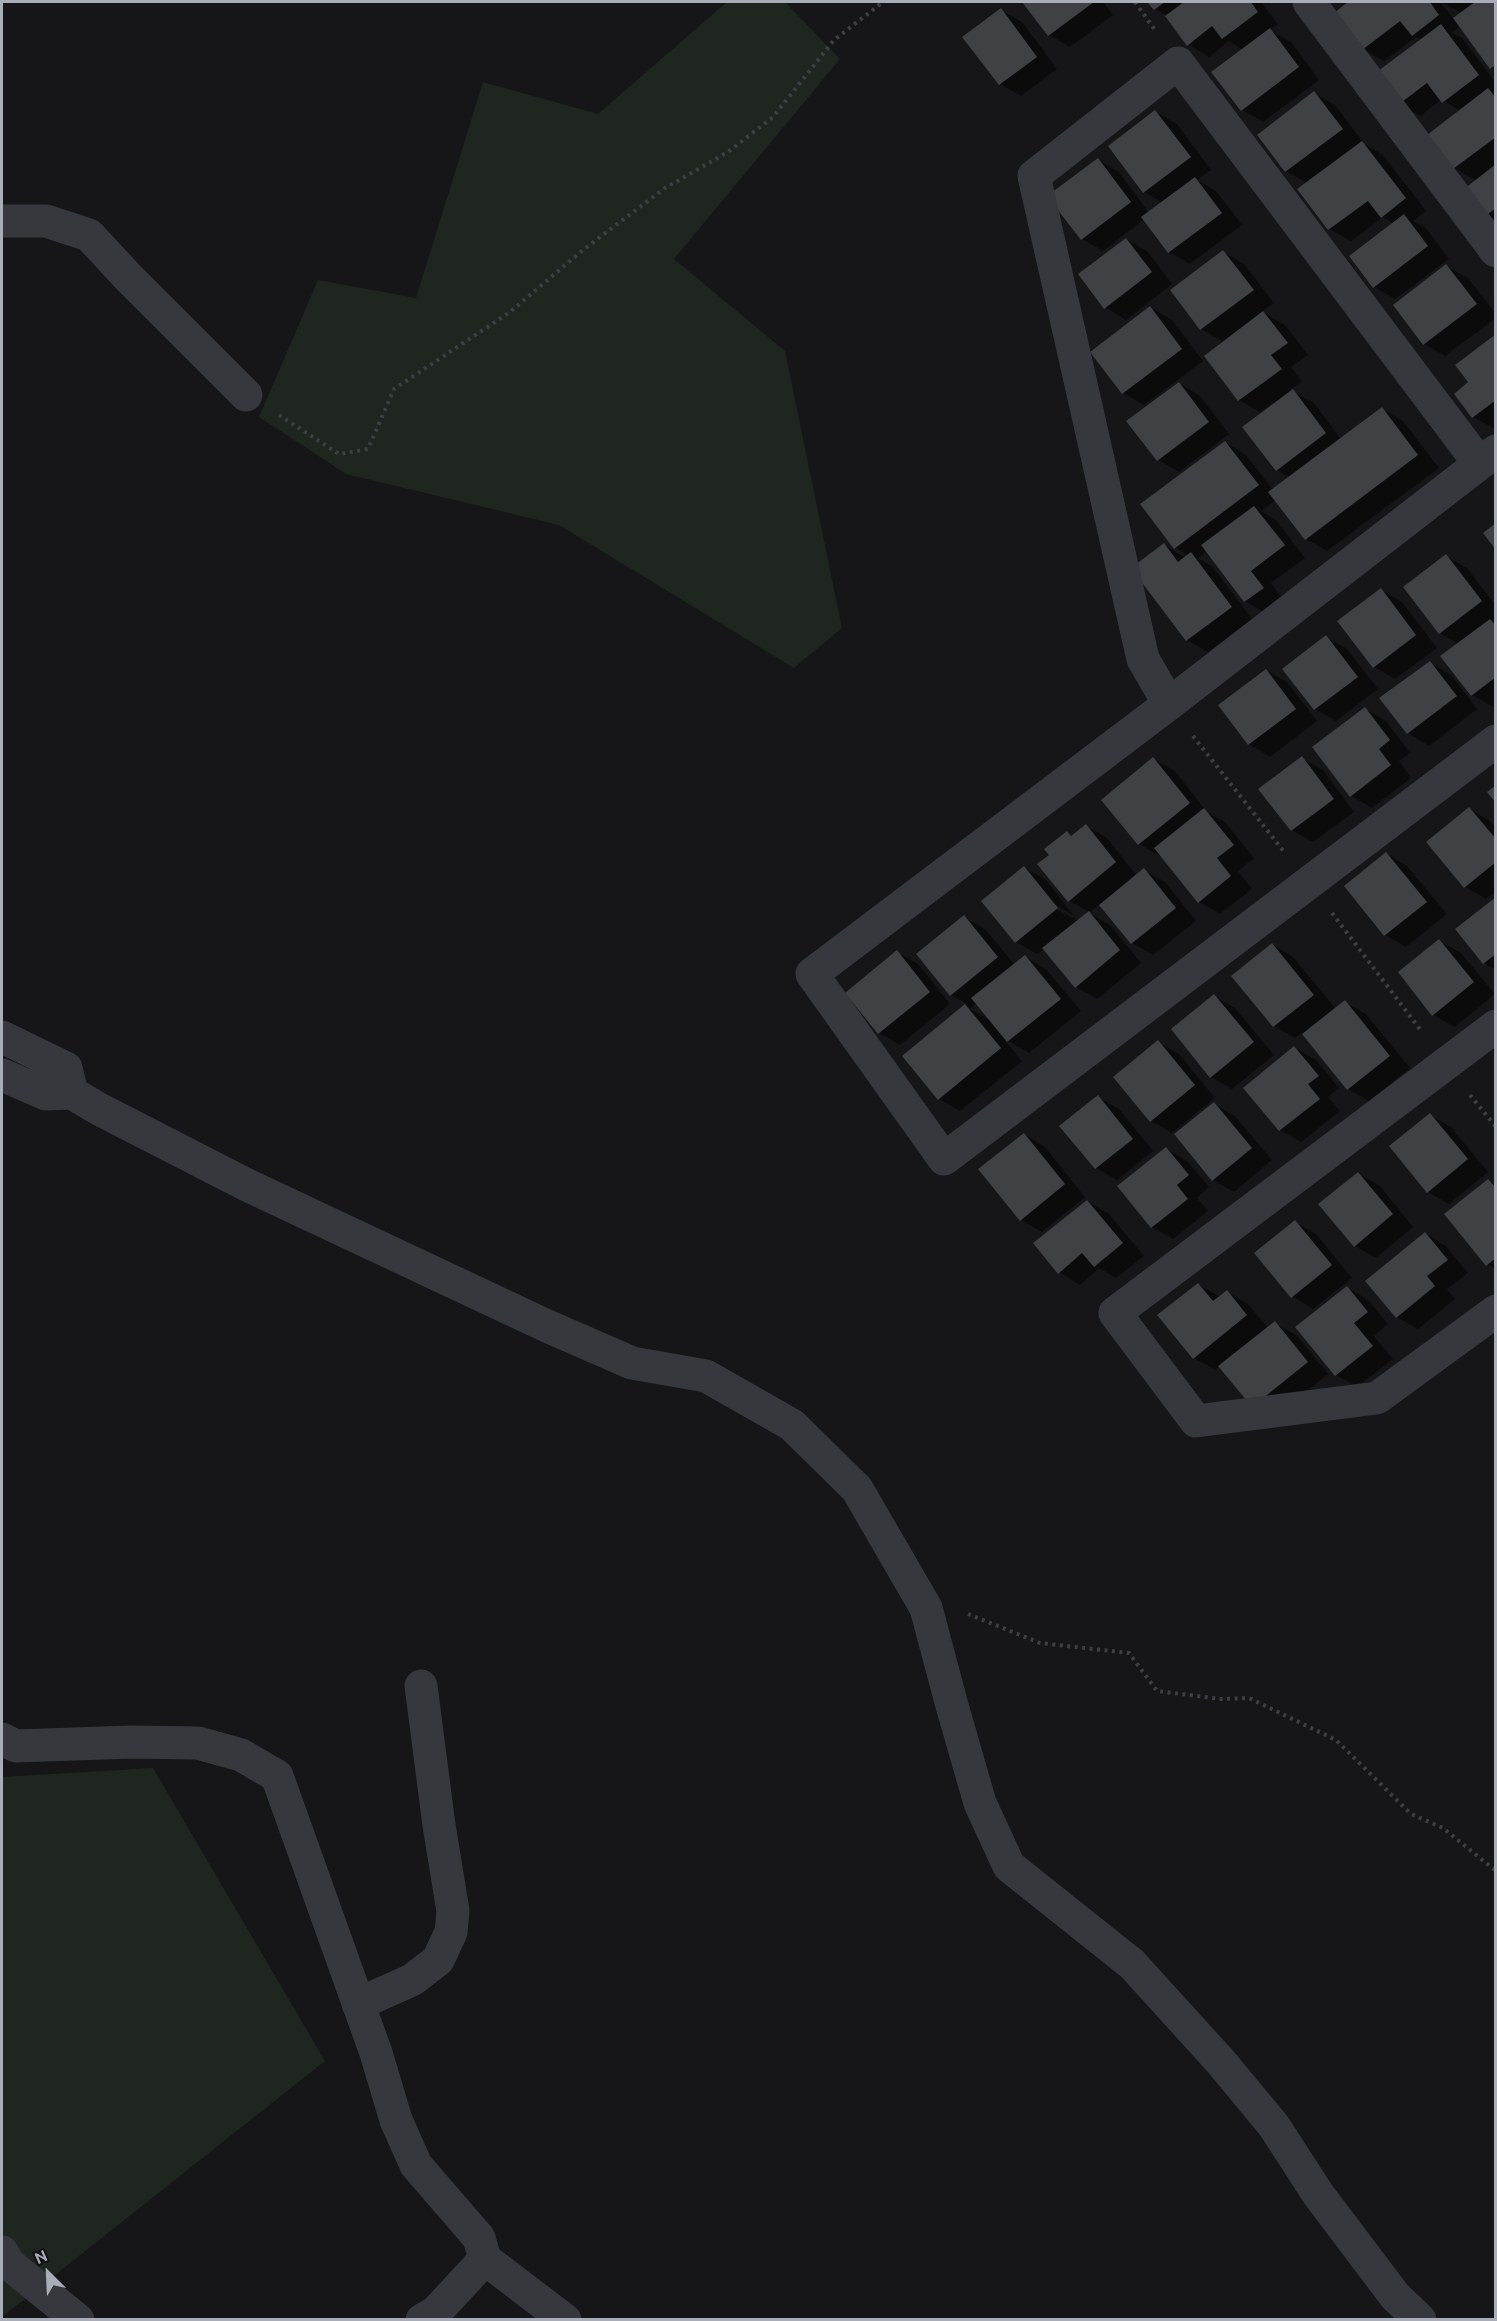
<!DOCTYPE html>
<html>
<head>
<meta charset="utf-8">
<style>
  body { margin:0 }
  #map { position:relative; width:1497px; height:2321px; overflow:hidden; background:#161618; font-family:Ubuntu,sans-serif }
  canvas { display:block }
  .frame { position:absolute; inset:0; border:3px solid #a8adb8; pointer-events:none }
  .north { position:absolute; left:18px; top:2243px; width:60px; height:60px; -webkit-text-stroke:4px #111113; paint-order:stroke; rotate:336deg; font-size:16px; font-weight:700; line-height:24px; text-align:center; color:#a8adb8 }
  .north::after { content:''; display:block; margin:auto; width:21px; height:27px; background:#a8adb8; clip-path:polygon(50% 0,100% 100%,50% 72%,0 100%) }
</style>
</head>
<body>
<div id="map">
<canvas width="1497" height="2321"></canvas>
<div class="frame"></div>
<div class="north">N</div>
</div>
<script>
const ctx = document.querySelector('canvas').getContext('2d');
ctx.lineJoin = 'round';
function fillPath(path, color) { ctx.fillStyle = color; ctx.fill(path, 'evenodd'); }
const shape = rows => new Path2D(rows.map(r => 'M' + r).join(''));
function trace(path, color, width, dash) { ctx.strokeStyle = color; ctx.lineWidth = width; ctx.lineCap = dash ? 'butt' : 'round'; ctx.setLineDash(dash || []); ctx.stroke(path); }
fillPath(shape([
  [727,2,785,2,840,59,674,259,785,351,842,628,794,668,559,525,346,474,259,417,318,280,416,298,483,82,598,114],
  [153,1768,325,2061,2,2317,2,1777]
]), '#1e261f');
fillPath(shape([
  [1024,2,1103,2,1113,15,1070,47,1049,35],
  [1149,2,1261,2,1278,24,1270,30,1291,42,1319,80,1263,122,1242,110,1243,50,1229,41,1209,57,1188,44,1168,16,1155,9],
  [1351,2,1440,2,1454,19,1462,13,1441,2,1496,2,1496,70,1491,68,1460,26,1452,33,1462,38,1496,83,1496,90,1493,92,1496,94,1496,220,1486,214,1477,181,1454,168,1460,111,1442,99,1420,116,1399,103,1422,40,1416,37,1384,61,1363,49,1336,13],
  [1001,10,1022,22,1057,69,1021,96,1000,84],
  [1314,93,1335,105,1363,142,1362,143,1383,155,1426,211,1413,221,1426,228,1449,259,1395,299,1374,287,1394,224,1383,217,1351,241,1329,229,1299,189,1307,183,1286,171,1259,135],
  [1156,112,1177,124,1211,170,1197,180,1216,191,1242,225,1190,264,1169,252,1144,219,1103,251,1082,239,1098,160,1119,172,1149,213,1163,203,1144,192],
  [1127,239,1148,252,1172,284,1126,320,1105,307],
  [1223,252,1244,264,1274,303,1262,312,1285,325,1308,355,1291,367,1302,381,1290,390,1314,403,1341,439,1382,409,1403,421,1439,468,1327,551,1306,539,1276,500,1261,511,1276,520,1305,558,1271,583,1284,601,1267,614,1245,601,1207,551,1198,558,1212,566,1252,619,1208,652,1187,640,1164,545,1186,558,1189,556,1175,547,1225,442,1246,455,1273,490,1290,478,1277,470,1274,405,1273,403,1260,412,1239,400,1224,342,1201,329],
  [1446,266,1468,278,1496,314,1496,318,1445,356,1424,344],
  [1151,308,1172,320,1203,361,1144,405,1123,393],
  [1496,336,1496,428,1495,429,1473,417,1456,394,1470,382],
  [1179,383,1200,396,1229,434,1179,472,1158,460],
  [1446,556,1467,568,1496,606,1496,619,1492,621,1496,624,1496,705,1493,707,1472,695,1459,644,1440,633],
  [1381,590,1402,602,1437,648,1395,679,1374,667,1340,621],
  [1326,637,1347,649,1378,689,1336,721,1315,709],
  [1430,663,1451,675,1477,709,1429,746,1408,733],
  [1266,670,1287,682,1317,721,1270,757,1249,744,1220,705],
  [1365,709,1386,721,1410,753,1399,761,1411,778,1372,808,1351,796],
  [1302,758,1323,770,1354,812,1313,842,1292,830],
  [1153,759,1175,771,1207,812,1225,822,1254,858,1238,871,1252,889,1220,914,1199,902,1162,855,1160,856,1139,844],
  [1469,809,1490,821,1496,828,1496,891,1486,899,1465,887],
  [1086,826,1107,838,1137,876,1144,870,1165,882,1196,921,1153,955,1132,943,1100,904,1089,913,1110,925,1141,963,1097,999,1076,987,1045,948,1037,954,1016,942,983,902,1025,868,1046,880,1074,916,1053,903,1051,906,1078,921,1089,912,1068,900,1051,855,1067,833,1073,836],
  [1386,853,1407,866,1447,914,1406,947,1385,935],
  [1496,898,1496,970,1484,963,1457,930],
  [964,917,985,929,1015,965,1025,957,1046,969,1081,1011,1029,1053,1003,1038,1022,1061,960,1111,939,1099,904,1056,967,1004,951,995,918,954],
  [977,1003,992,1021,970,1009],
  [1439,941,1461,953,1495,994,1455,1027,1433,1015],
  [1272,944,1293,957,1336,1009,1345,1002,1366,1014,1410,1068,1369,1101,1348,1089,1302,1033,1295,1038,1274,1026],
  [897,952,918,964,950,1004,900,1045,879,1033],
  [1214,996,1235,1008,1274,1055,1232,1089,1211,1077],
  [1158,1042,1179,1054,1215,1098,1172,1133,1151,1121,1115,1077],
  [1295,1048,1316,1060,1339,1088,1328,1097,1340,1111,1301,1142,1280,1130,1246,1088],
  [1098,1097,1119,1109,1153,1151,1117,1180,1096,1168],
  [1214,1104,1235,1116,1272,1160,1234,1192,1213,1180],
  [1430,1115,1451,1127,1488,1172,1449,1204,1428,1192],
  [1024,1134,1045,1147,1085,1197,1042,1232,1021,1220],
  [1166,1148,1187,1161,1209,1187,1197,1198,1208,1211,1173,1239,1152,1227],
  [1359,1174,1380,1186,1413,1227,1376,1258,1355,1246],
  [1488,1180,1496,1185,1496,1269,1487,1264],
  [1088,1202,1109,1214,1144,1256,1116,1278,1099,1268,1080,1285,1059,1272],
  [1295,1222,1316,1234,1352,1278,1313,1309,1292,1296],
  [1425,1233,1446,1246,1468,1273,1447,1289,1455,1299,1418,1329,1397,1317,1367,1281],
  [1198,1284,1220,1297,1227,1292,1248,1304,1268,1328,1275,1323,1296,1335,1328,1374,1274,1418,1220,1366,1215,1370,1194,1358],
  [1347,1287,1368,1300,1388,1324,1374,1336,1393,1359,1357,1387,1336,1375]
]), '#0007');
fillPath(shape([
  [1022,2,1094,2,1048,36],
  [1147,2,1165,2,1154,10],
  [1184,2,1251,2,1258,12,1222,39,1212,26,1187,46,1165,16],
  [1348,2,1430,2,1439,15,1412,36,1400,21,1362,50,1334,13],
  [1475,2,1496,2,1496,65,1490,69,1453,18],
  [1001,8,1037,57,999,85,962,37],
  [1441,24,1479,75,1442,103,1427,83,1398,105,1374,74],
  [1270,28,1299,67,1241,111,1211,72],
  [1488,88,1496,98,1496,137,1453,169,1427,135],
  [1314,91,1343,129,1285,172,1257,135],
  [1155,110,1191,157,1143,193,1108,146],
  [1362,141,1406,198,1381,218,1368,201,1328,230,1297,189],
  [1098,158,1131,202,1081,240,1047,196],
  [1496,164,1496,208,1485,216,1464,189],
  [1195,177,1222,213,1168,253,1141,217],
  [1404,214,1428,246,1373,288,1349,256],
  [1126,238,1152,272,1104,309,1078,274],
  [1223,250,1254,290,1200,330,1170,290],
  [1446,264,1477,304,1423,345,1393,305],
  [1150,306,1182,349,1122,394,1090,352],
  [1263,311,1288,343,1271,355,1282,369,1238,401,1204,356],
  [1496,334,1496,400,1472,418,1454,394,1468,382,1455,365],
  [1179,382,1209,422,1157,461,1126,421],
  [1293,389,1326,433,1276,471,1242,427],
  [1382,407,1418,455,1305,540,1268,492],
  [1225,441,1259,485,1174,549,1140,504],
  [1254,506,1285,545,1251,571,1264,588,1244,602,1201,545],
  [1496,523,1496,550,1483,533],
  [1164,543,1178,562,1191,552,1232,607,1186,641,1131,568],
  [1446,554,1482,601,1439,634,1403,587],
  [1381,588,1416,635,1373,668,1337,621],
  [1490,619,1496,626,1496,677,1471,696,1440,656],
  [1326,635,1358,677,1314,710,1282,669],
  [1430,661,1457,696,1407,734,1379,698],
  [1266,669,1296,709,1248,745,1218,705],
  [1365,707,1390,740,1379,749,1391,765,1350,797,1312,747],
  [1302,756,1334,799,1291,831,1258,789],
  [1153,757,1190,803,1138,845,1101,800],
  [1496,785,1496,803,1487,792],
  [1469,807,1496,839,1496,862,1464,888,1426,842],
  [1204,808,1234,845,1217,858,1231,876,1198,903,1154,848],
  [1086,824,1116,862,1068,902,1037,864,1049,855,1044,849,1067,831,1071,836],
  [1386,852,1427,902,1384,936,1344,886],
  [1024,866,1058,908,1015,943,981,901],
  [1144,868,1176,908,1131,944,1099,905],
  [1496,897,1496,954,1483,964,1455,929],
  [1089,911,1120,950,1075,988,1042,948],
  [964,915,998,957,950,996,916,954],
  [1439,939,1474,982,1432,1016,1398,972],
  [1272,943,1314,995,1273,1027,1231,976],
  [897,950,930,992,878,1034,845,993],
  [1025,955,1061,999,1007,1042,971,998],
  [1214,994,1254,1042,1210,1078,1171,1029],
  [1345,1000,1390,1056,1347,1090,1302,1034],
  [965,1004,1001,1048,938,1100,902,1056],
  [1158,1040,1195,1085,1150,1122,1113,1077],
  [1294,1046,1319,1076,1308,1084,1320,1099,1279,1131,1243,1088],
  [1098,1095,1133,1139,1095,1169,1059,1126],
  [1214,1102,1252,1148,1212,1181,1174,1134],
  [1430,1113,1468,1159,1427,1193,1389,1146],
  [1024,1133,1065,1184,1020,1221,978,1169],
  [1166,1147,1189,1175,1177,1185,1188,1199,1151,1228,1117,1186],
  [1358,1172,1393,1214,1354,1247,1318,1204],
  [1488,1179,1496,1188,1496,1258,1486,1266,1444,1214],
  [1087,1200,1123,1243,1094,1267,1082,1253,1058,1274,1033,1243],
  [1295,1220,1332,1265,1291,1298,1254,1253],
  [1425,1232,1448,1260,1427,1276,1435,1286,1396,1318,1365,1281],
  [1198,1283,1213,1301,1227,1290,1247,1315,1193,1359,1157,1315],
  [1347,1286,1368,1312,1354,1323,1373,1346,1335,1376,1295,1327],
  [1275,1321,1308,1362,1252,1407,1218,1366]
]), '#404145');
trace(shape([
  [1135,2,1155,30],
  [279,415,339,454,368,449,394,389,510,312,583,250,665,188,728,152,773,117,834,40,883,2],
  [1193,736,1285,853],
  [1332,913,1422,1032],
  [1470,1095,1496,1127],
  [968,1614,1040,1643,1129,1653,1157,1691,1221,1699,1249,1698,1336,1740,1411,1814,1443,1828,1496,1871]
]), '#3d3f44', 4, [3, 4.5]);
trace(shape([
  [1309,2,1496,251],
  [2,221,46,221,89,235,128,277,246,395],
  [1496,451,1169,704,812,974,944,1159,1496,741],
  [1169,704,1143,659,1034,176,1178,63,1479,463],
  [1496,1026,1115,1313,1196,1421,1377,1398,1496,1311],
  [2,1037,66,1068,72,1093],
  [2,1075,46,1094,72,1093,99,1109,247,1185,547,1326,632,1363,706,1376,792,1425,857,1489,926,1608,951,1702,980,1803,1009,1866,1132,1964,1221,2062,1274,2126,1318,2194,1395,2296,1420,2320],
  [2,1739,16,1746,132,1742,198,1743,241,1755,277,1776,376,2053,396,2120,416,2165,479,2238,485,2259,565,2320],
  [358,2004,412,1980,438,1960,451,1932,453,1911,439,1825,421,1686],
  [2,2252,9,2264,78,2320],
  [422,2320,436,2312,485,2259]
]), '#37383d', 33);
</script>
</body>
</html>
